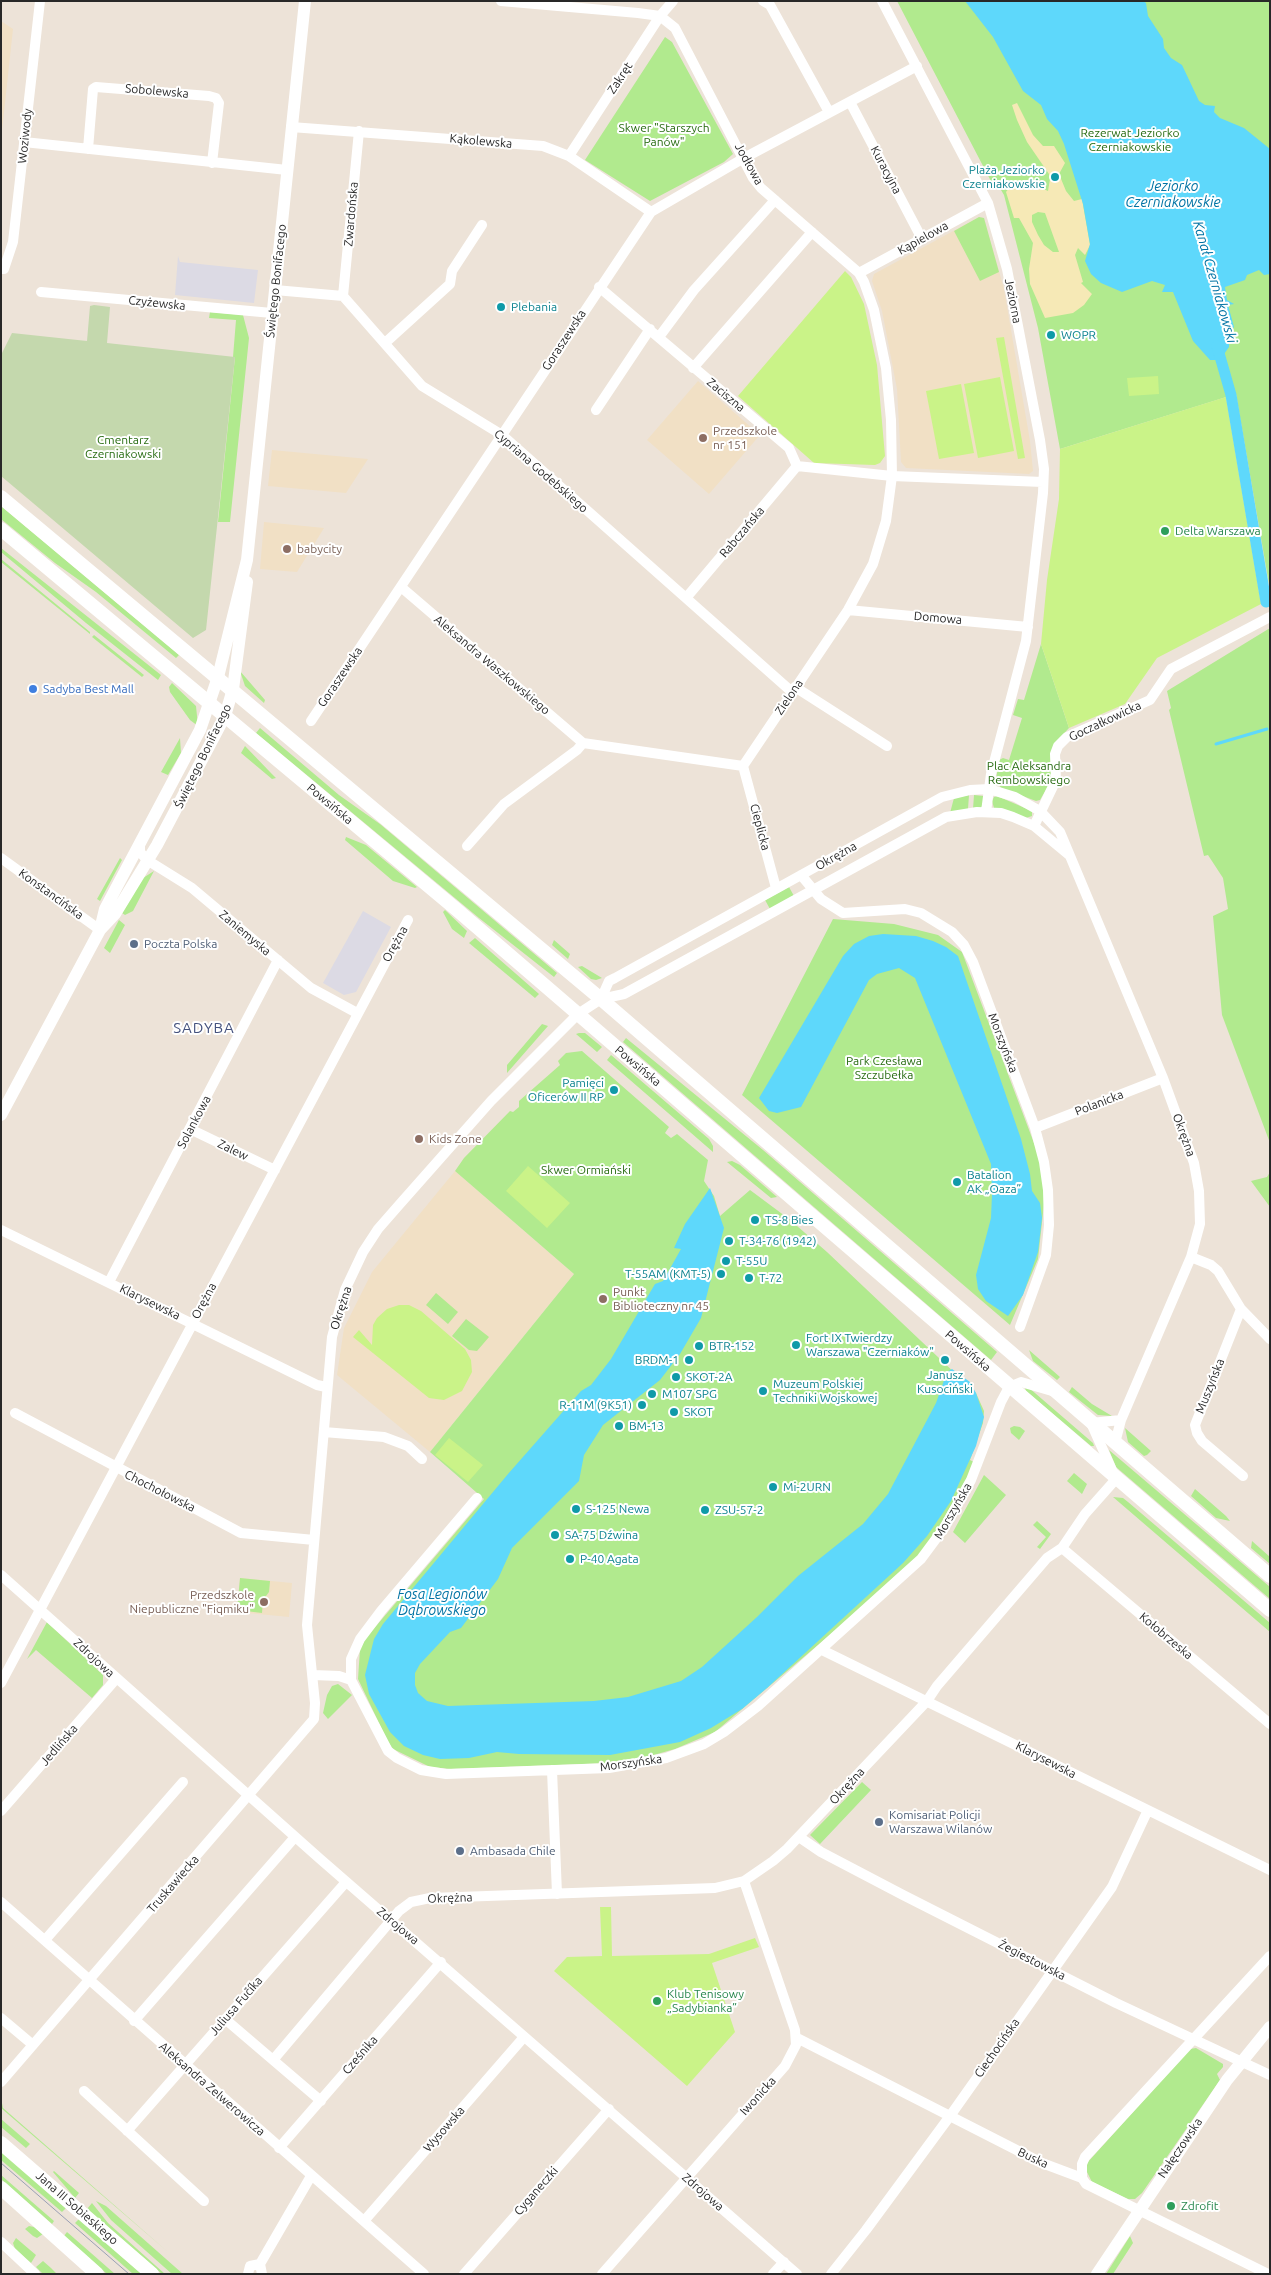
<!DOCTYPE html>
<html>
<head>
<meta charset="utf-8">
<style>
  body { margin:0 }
  #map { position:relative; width:1271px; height:2275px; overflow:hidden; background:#ede3d8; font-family:Ubuntu,sans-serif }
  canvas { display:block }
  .frame { position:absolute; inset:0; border:2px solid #282828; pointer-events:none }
</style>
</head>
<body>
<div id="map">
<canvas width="1271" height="2275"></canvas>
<div class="frame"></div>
</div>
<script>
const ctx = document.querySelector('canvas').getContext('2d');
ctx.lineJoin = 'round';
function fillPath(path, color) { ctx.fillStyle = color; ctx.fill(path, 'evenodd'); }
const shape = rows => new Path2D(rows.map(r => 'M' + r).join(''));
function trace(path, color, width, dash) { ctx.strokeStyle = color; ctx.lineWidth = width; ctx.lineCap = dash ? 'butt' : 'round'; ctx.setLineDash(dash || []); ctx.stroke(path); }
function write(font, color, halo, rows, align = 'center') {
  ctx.font = font + ' Ubuntu,sans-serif'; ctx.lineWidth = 4; ctx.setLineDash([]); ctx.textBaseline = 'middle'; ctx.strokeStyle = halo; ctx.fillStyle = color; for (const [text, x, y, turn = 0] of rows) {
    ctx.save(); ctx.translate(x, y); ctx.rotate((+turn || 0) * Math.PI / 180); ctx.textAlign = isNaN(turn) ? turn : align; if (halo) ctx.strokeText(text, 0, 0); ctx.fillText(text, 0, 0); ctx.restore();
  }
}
fillPath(shape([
  [178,256,180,262,258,270,254,303,175,295],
  [363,911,391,927,356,992,344,995,323,983]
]), '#dcdae4');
fillPath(shape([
  [1,21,13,29,1,140],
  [979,217,984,218,1004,289,1030,441,1033,471,1029,474,906,468,901,462,897,389,882,311,872,281,874,274],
  [698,381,760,435,709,494,647,440],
  [272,450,368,459,346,493,268,486],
  [264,522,324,528,297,572,260,569],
  [455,1171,574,1274,430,1452,337,1375,344,1328,372,1272],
  [240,1578,292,1583,289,1617,237,1612]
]), '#f1e0c5');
fillPath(shape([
  [897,1,1270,1,1270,590,1236,394,1060,449,1038,328,1004,195,1001,190,994,187],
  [665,37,672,42,733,154,724,162,650,201,585,160],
  [979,217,984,218,999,272,980,281,954,231],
  [210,312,243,315,249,338,230,522,218,522,235,357,233,357,236,320,209,318],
  [1,506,179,655,176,658,96,592,55,563,1,519],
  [1,548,161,675,158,680,86,623,1,552],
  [1,559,90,632,90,634,1,562],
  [1270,628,1270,1143,1222,1015,1213,916,1228,909,1223,878,1208,855,1204,856,1169,710,1171,708,1167,691],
  [94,635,144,675,142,677,92,637],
  [1041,644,1069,728,1055,743,1051,781,1040,800,1036,801,1001,788,996,780,999,760,1003,758,1009,760,1022,718,1013,715,1018,699,1024,700],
  [240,671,265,700,264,703,245,686],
  [172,683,196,706,198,726,190,720,170,692,169,687],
  [260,728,339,795,380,824,557,973,554,977,479,918,256,733],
  [180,738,181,753,168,775,161,772],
  [245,746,270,772,276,778,272,779,241,753],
  [969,795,968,809,950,813,954,798],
  [974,795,983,796,984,802,981,808,973,809],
  [997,796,1032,811,1032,816,1026,818,994,808,992,801,994,797],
  [346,837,366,845,417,887,415,888,393,881,345,840],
  [120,858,122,860,100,901,97,899],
  [154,871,133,911,125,915,122,913,143,878],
  [789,887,794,896,770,909,765,900],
  [445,910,467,931,464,938,452,929,443,912],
  [833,919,894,924,938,935,962,952,1040,1159,1045,1195,1038,1259,1010,1325,742,1095],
  [119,920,125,925,110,953,104,948],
  [475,938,539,994,535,998,469,943],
  [554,940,570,954,568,959,552,945],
  [582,966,602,978,596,980,591,979,578,967],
  [542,1024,548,1026,507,1073,507,1065],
  [579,1033,585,1033,602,1047,597,1052,576,1034],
  [626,1038,763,1150,997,1352,991,1360,623,1042],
  [582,1051,669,1127,665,1133,671,1138,677,1134,708,1160,704,1181,714,1196,720,1216,750,1190,789,1219,827,1252,976,1393,984,1411,983,1423,970,1460,974,1462,971,1470,943,1522,916,1559,850,1618,715,1732,675,1749,643,1758,611,1763,451,1769,430,1767,393,1749,388,1742,358,1679,360,1649,365,1639,484,1499,430,1452,574,1274,455,1171,464,1158,510,1111,513,1112,519,1107,519,1101,560,1065,558,1061,566,1053],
  [611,1055,709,1139,713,1146,713,1152,607,1060],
  [732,1161,740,1165,777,1197,771,1198,727,1162],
  [1270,1172,1270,1207,1251,1181,1267,1177],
  [436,1293,458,1312,448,1324,426,1305],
  [466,1319,489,1337,477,1351,469,1350,452,1336],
  [1029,1350,1060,1377,1057,1380,1033,1361],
  [1028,1387,1093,1443,1094,1446,1091,1446,1026,1391,1025,1388],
  [1072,1387,1092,1404,1112,1416,1098,1415,1069,1392],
  [1014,1426,1020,1427,1025,1431,1019,1440,1011,1433,1010,1428],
  [1125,1428,1151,1451,1147,1455,1144,1456,1128,1442],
  [1109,1450,1270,1587,1270,1599,1116,1467],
  [1074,1473,1087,1484,1082,1494,1067,1481],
  [984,1475,1006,1495,965,1543,953,1532],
  [1195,1489,1226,1516,1230,1521,1216,1518,1191,1496],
  [1113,1497,1123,1498,1128,1502,1270,1623,1270,1632],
  [1037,1521,1051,1534,1040,1549,1037,1547,1046,1537,1033,1525],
  [1252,1541,1270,1557,1270,1564,1251,1548],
  [240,1578,270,1581,269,1592,263,1600,262,1613,237,1610],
  [47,1622,103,1675,103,1685,92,1698,36,1650,27,1659],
  [338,1684,352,1695,328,1719,323,1713,327,1695,332,1686],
  [862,1782,871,1790,820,1844,810,1835],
  [1196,2048,1223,2064,1223,2067,1217,2074,1220,2080,1142,2193,1135,2199,1128,2199,1092,2182,1086,2170,1087,2163,1190,2049],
  [1,2098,3,2108,168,2252,1,2108],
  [1,2119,30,2144,26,2148,1,2127],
  [1,2151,66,2208,62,2212,1,2160],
  [54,2171,79,2193,75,2198,53,2172],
  [1,2175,54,2221,52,2224,1,2179],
  [96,2201,106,2206,183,2274,172,2274,111,2220],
  [92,2203,108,2223,165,2274,162,2274,87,2209],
  [79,2219,142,2274,133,2274,75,2223],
  [29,2226,34,2227,43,2234,37,2238,33,2236,25,2229],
  [67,2232,115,2274,107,2274,64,2236],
  [1130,2236,1133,2243,1113,2274,1106,2274],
  [16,2238,36,2255,31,2263,15,2249,13,2243],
  [43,2261,51,2268,57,2274,43,2274,36,2267]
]), '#b1ea8e');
fillPath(shape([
  [1017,103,1033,135,1043,146,1054,146,1065,163,1059,174,1066,191,1074,201,1082,199,1090,245,1085,255,1078,248,1075,255,1083,282,1081,283,1092,294,1084,305,1073,313,1045,318,1030,284,1029,269,1033,243,1019,218,1014,218,1006,192,1012,184,1032,179,1037,186,1048,191,1050,179,1049,174,1027,142,1017,120,1012,105],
  [1038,212,1045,213,1059,252,1053,252,1044,245,1038,235,1032,222,1032,215]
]), '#f6e9b6');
fillPath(shape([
  [94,305,110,307,107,343,235,357,206,630,193,638,1,476,1,355,12,333,87,341,90,306]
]), '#c4d8ad');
fillPath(shape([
  [845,271,851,277,864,304,877,365,885,456,880,463,875,465,814,463,738,396],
  [1004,337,1025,458,1018,459,996,338],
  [1158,376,1159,394,1129,396,1127,378],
  [1000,377,1014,451,978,458,964,384],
  [961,384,974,453,939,459,926,391],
  [1226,397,1261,604,1157,658,1125,704,1069,728,1041,644,1047,580,1059,499,1060,449],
  [528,1166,570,1203,547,1228,506,1191],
  [399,1305,409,1305,421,1311,465,1349,471,1360,472,1372,462,1391,444,1400,429,1398,353,1337,359,1330,372,1345,373,1325,377,1318,387,1309],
  [449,1438,483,1465,468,1482,435,1455],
  [600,1907,611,1907,612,1956,709,1954,755,1938,759,1947,712,1963,735,2032,687,2086,554,1971,567,1957,602,1956]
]), '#caf388');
fillPath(shape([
  [965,1,1143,1,1146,3,1148,16,1163,39,1164,48,1171,58,1182,65,1199,101,1205,105,1215,106,1214,112,1220,118,1244,128,1270,149,1270,274,1264,275,1259,270,1247,275,1245,280,1225,287,1227,300,1234,304,1228,305,1234,327,1230,331,1229,347,1220,360,1210,360,1193,341,1173,292,1162,292,1165,285,1152,281,1122,292,1101,283,1091,274,1085,261,1090,244,1083,204,1064,144,1058,131,1047,119,1041,105,1023,91,993,37],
  [883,934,916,936,933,941,946,947,958,956,1021,1139,1030,1174,1032,1191,1040,1203,1042,1218,1038,1252,1023,1295,1008,1316,986,1301,978,1289,976,1275,991,1218,992,1194,991,1164,915,978,899,968,877,974,869,980,801,1107,777,1113,769,1111,759,1098,843,956,854,944,869,936],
  [710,1188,724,1228,701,1318,680,1354,660,1380,603,1425,584,1455,579,1481,512,1548,498,1579,461,1628,450,1632,420,1664,415,1673,415,1685,418,1693,427,1701,448,1706,594,1701,628,1697,681,1681,702,1667,757,1617,798,1576,863,1524,888,1494,936,1403,947,1372,952,1369,970,1382,976,1393,984,1417,976,1446,951,1501,927,1536,903,1563,767,1688,742,1709,711,1728,680,1742,610,1755,519,1754,497,1752,469,1758,440,1759,423,1755,404,1746,390,1732,369,1694,365,1675,374,1639,383,1624,508,1474,581,1391,591,1385,611,1359,655,1284,663,1281,681,1249,674,1248,685,1224]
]), '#5ed8fb');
trace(shape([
  [1216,744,1267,729]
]), '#5ed8fb', 3);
trace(shape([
  [1217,346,1231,395,1266,602]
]), '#5ed8fb', 11);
trace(shape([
  [501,1,638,13,660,16,675,28,753,178,761,188,859,273,864,282,874,310,886,368,891,420,892,476,797,466,789,448,599,287],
  [763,1,770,5,829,112],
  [882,1,988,203,1007,269,1040,440,1044,469,1043,493,1026,641,991,774,986,812],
  [850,102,922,239],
  [291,127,543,146,569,156,651,212],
  [24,142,287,170],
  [88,149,93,89,96,87,209,96,216,98,219,103,212,163],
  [569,156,660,16,673,1],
  [1,269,4,269,13,242,40,1],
  [859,273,988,203],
  [275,290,343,296,422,386,502,435,792,692],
  [41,292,272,313],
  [343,296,359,131],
  [659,337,694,290,775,200],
  [385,343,450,284,452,271,482,225],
  [693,368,812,232],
  [596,410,650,329],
  [401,587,583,743],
  [686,598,797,466],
  [848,610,1028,627],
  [795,687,887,746],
  [311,721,651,212,744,158,917,66],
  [583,743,743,766,848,610,873,564,886,521,892,476,1043,482],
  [743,766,776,888],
  [1034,826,1056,780,1055,754,1058,746,1067,737,1150,700,1171,669,1270,617],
  [140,846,140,852,147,860,192,888,311,988,357,1013],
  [467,846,504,804,577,750,583,743],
  [1,858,100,930],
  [801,875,821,899,843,913,905,909,921,913,952,932,964,945,973,962,1035,1128,1044,1162,1048,1190,1049,1225,1046,1255,1020,1327],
  [601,999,609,981,615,978,942,797,970,790,989,789,1015,797,1040,811,1060,832,1163,1078,1194,1163,1199,1191,1200,1224,1191,1257,1121,1420,1115,1443],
  [1035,1128,1163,1078],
  [190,1129,275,1170],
  [1,1230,317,1385,326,1387],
  [1191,1257,1211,1265,1218,1271,1241,1309,1270,1339],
  [109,1282,278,960],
  [1241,1309,1195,1425,1197,1433,1202,1441,1243,1476],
  [15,1413,241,1533,314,1540],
  [324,1432,384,1437,408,1446,422,1459],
  [477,1498,381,1611,360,1639,351,1659,351,1680,388,1751,397,1758,421,1770,446,1774,609,1768,666,1758,704,1744,724,1732,758,1706,921,1559,944,1528,971,1480,1001,1402,1009,1387,1021,1382,1052,1391],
  [1062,1548,1270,1724],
  [1,1575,319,1858,797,2274],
  [822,1650,1270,1870],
  [313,1675,339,1676,351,1680],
  [1,1683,408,920],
  [552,1770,557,1894],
  [1,1811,116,1679],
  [799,1837,821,1852,903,1895,1116,2003,1270,2075],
  [1,1902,424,2274],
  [45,1940,183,1782],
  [1,2018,33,2045],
  [225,2019,321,2101],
  [134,2021,295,1837],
  [797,2038,1042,2163,1082,2178,1086,2184,1268,2274],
  [273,2060,399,1911,411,1902,430,1898,715,1888,744,1881,773,1861,787,1849,927,1701,937,1686,1047,1558,1062,1548,1085,1514,1116,1479,1091,1423,1121,1420],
  [1,2082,314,1719,315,1703,307,1625,332,1337,345,1290,363,1252,378,1229,399,1205,491,1101,578,1014,601,999,624,994,946,817,977,812,1001,813,1013,817,1034,826,1069,855],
  [84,2091,204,2201],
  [127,2131,346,1882],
  [279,2148,441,1962],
  [1082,2178,1082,2164,1085,2157,1270,1956],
  [364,2221,524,2037],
  [1,2242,35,2274],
  [248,2274,250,2266,260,2264],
  [262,2274,260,2264,311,2176],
  [464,2274,609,2109],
  [602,2274,785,2066,796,2045,795,2030,744,1881],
  [773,2274,784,2262],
  [831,2274,866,2230,950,2116,1112,1887,1147,1812]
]), '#fff', 10);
trace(shape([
  [100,930,115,914,157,845,225,716,233,689,247,582],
  [1,1115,100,930,105,909,200,730,218,677,247,560,305,1],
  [1097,2274,1227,2080,1270,2027]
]), '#fff', 12);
trace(shape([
  [1,497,601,999,1270,1576],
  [1,529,456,909,1270,1610],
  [1,2143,152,2274],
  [1,2188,97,2274]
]), '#fff', 14);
trace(shape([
  [1,2163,129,2274]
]), '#9a9fb5', 1);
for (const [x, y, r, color] of [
  [1055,177,5,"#0f9aa8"],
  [501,307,5,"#0f9aa8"],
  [1051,335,5,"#0f9aa8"],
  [703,438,5,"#8d6e63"],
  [1165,531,5,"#2e9e5b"],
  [287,549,5,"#8d6e63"],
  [33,689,5,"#3f7fe0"],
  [134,944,5,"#5c6f8a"],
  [614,1090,5,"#0f9aa8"],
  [419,1139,5,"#8d6e63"],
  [957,1182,5,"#0f9aa8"],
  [755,1220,5,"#0f9aa8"],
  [729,1241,5,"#0f9aa8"],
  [726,1261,5,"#0f9aa8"],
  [721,1274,5,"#0f9aa8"],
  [749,1278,5,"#0f9aa8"],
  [603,1299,5,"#8d6e63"],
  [796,1345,5,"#0f9aa8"],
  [699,1346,5,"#0f9aa8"],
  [689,1360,5,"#0f9aa8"],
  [945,1360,5,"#0f9aa8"],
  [676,1377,5,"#0f9aa8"],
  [763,1391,5,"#0f9aa8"],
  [652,1394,5,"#0f9aa8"],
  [642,1405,5,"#0f9aa8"],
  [674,1412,5,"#0f9aa8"],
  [619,1426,5,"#0f9aa8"],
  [773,1487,5,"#0f9aa8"],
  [576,1509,5,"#0f9aa8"],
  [705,1510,5,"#0f9aa8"],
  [555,1535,5,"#0f9aa8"],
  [570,1559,5,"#0f9aa8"],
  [264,1602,5,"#8d6e63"],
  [879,1822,5,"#5c6f8a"],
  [460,1851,5,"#5c6f8a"],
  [657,2001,5,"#2e9e5b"],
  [1171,2206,5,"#2e9e5b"]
]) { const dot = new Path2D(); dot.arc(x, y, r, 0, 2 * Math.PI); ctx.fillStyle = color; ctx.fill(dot); trace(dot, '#fff', 2); }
write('12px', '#282828', '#fff', [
  ["Zakręt",620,78,-57],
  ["Sobolewska",157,91,5],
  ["Woziwody",25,136,-84],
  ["Kąkolewska",481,141,5],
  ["Jodłowa",749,164,61],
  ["Kuracyjna",886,170,62],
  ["Zwardońska",351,214,-85],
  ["Kąpielowa",923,238,-29],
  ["Świętego Bonifacego",276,281,-84],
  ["Jeziorna",1013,301,79],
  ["Czyżewska",157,303,6],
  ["Goraszewska",564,340,-57],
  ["Zaciszna",726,395,40],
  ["Cypriana Godebskiego",541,471,41],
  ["Rabczańska",742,532,-50],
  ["Domowa",938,618,5],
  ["Aleksandra Waszkowskiego",492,665,40],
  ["Goraszewska",340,677,-56],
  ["Zielona",789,697,-56],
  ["Goczałkowicka",1105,721,-25],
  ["Świętego Bonifacego",203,756,-64],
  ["Powsińska",330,804,40],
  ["Cieplicka",760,827,75],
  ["Okrężna",836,856,-29],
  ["Konstancińska",51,894,36],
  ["Zaniemyska",245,933,40],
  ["Orężna",395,944,-61],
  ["Morszyńska",1003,1043,69],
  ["Powsińska",638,1066,40],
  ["Polanicka",1099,1103,-21],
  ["Solankowa",194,1122,-62],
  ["Okrężna",1184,1135,70],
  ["Zalew",233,1150,26],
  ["Orężna",204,1301,-62],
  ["Klarysewska",150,1302,26],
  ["Okrężna",341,1308,-72],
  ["Powsińska",968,1351,41],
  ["Muszyńska",1210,1386,-68],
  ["Chochołowska",160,1491,27],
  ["Morszyńska",953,1511,-60],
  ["Kołobrzeska",1166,1636,40],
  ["Zdrojowa",94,1658,43],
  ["Jedlińska",59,1745,-49],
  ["Klarysewska",1046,1760,27],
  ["Morszyńska",631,1763,-8],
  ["Okrężna",847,1786,-47],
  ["Truskawiecka",173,1884,-49],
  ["Okrężna",450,1898,-2],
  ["Zdrojowa",398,1926,40],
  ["Żegiestowska",1032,1960,27],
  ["Juliusa Fučíka",236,2006,-49],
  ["Ciechocińska",997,2048,-55],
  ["Cześnika",360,2055,-49],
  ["Aleksandra Zelwerowicza",212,2089,41],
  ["Iwonicka",758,2096,-48],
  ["Wysowska",444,2129,-49],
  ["Nałęczowska",1180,2148,-56],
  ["Buska",1033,2158,25],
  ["Cyganeczki",536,2191,-49],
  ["Zdrojowa",703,2192,41],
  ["Jana III Sobieskiego",77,2208,41]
]);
write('12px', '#286c12', '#fff', [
  ["Skwer \"Starszych",664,128],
  ["Panów\"",664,142],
  ["Rezerwat Jeziorko",1130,133],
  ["Czerniakowskie",1130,147],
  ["Cmentarz",123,440],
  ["Czerniakowski",123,454],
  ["Plac Aleksandra",1029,766],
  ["Rembowskiego",1029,780],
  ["Park Czesława",884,1061],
  ["Szczubełka",884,1075],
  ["Skwer Ormiański",586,1170]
]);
write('12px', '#0d838f', '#fff', [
  ["Plaża Jeziorko",1045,170,"right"],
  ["Czerniakowskie",1045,184,"right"],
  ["Plebania",511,307],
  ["WOPR",1061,335],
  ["Pamięci",604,1083,"right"],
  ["Oficerów II RP",604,1097,"right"],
  ["Batalion",967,1175],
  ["AK „Oaza”",967,1189],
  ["TS-8 Bies",765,1220],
  ["T-34-76 (1942)",739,1241],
  ["T-55U",736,1261],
  ["T-55AM (KMT-5)",711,1274,"right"],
  ["T-72",759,1278],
  ["Fort IX Twierdzy",806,1338],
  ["Warszawa \"Czerniaków\"",806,1352],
  ["BTR-152",709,1346],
  ["BRDM-1",679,1360,"right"],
  ["Janusz",945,1375,"center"],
  ["Kusociński",945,1389,"center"],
  ["SKOT-2A",686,1377],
  ["Muzeum Polskiej",773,1384],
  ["Techniki Wojskowej",773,1398],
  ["M107 SPG",662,1394],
  ["R-11M (9K51)",632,1405,"right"],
  ["SKOT",684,1412],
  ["BM-13",629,1426],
  ["Mi-2URN",783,1487],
  ["S-125 Newa",586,1509],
  ["ZSU-57-2",715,1510],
  ["SA-75 Dźwina",565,1535],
  ["P-40 Agata",580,1559]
], 'left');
write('12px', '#785e54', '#fff', [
  ["Przedszkole",713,431],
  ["nr 151",713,445],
  ["babycity",297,549],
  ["Kids Zone",429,1139],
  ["Punkt",613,1292],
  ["Biblioteczny nr 45",613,1306],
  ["Przedszkole",254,1595,"right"],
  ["Niepubliczne \"Fiqmiku\"",254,1609,"right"]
], 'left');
write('12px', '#27864d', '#fff', [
  ["Delta Warszawa",1175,531],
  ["Klub Tenisowy",667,1994],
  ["„Sadybianka”",667,2008],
  ["Zdrofit",1181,2206]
], 'left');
write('12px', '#366cbe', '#fff', [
  ["Sadyba Best Mall",43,689]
], 'left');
write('12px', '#4e5e75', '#fff', [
  ["Poczta Polska",144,944],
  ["Komisariat Policji",889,1815],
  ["Warszawa Wilanów",889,1829],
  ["Ambasada Chile",470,1851]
], 'left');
write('italic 14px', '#0073a4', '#fff', [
  ["Jeziorko",1173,186],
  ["Czerniakowskie",1173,202],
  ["Kanał Czerniakowski",1215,282,74],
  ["Fosa Legionów",442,1594],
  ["Dąbrowskiego",442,1610]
]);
ctx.letterSpacing = '1px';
write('15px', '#44517d', '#fff', [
  ["SADYBA",204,1028]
]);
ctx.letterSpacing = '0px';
</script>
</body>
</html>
